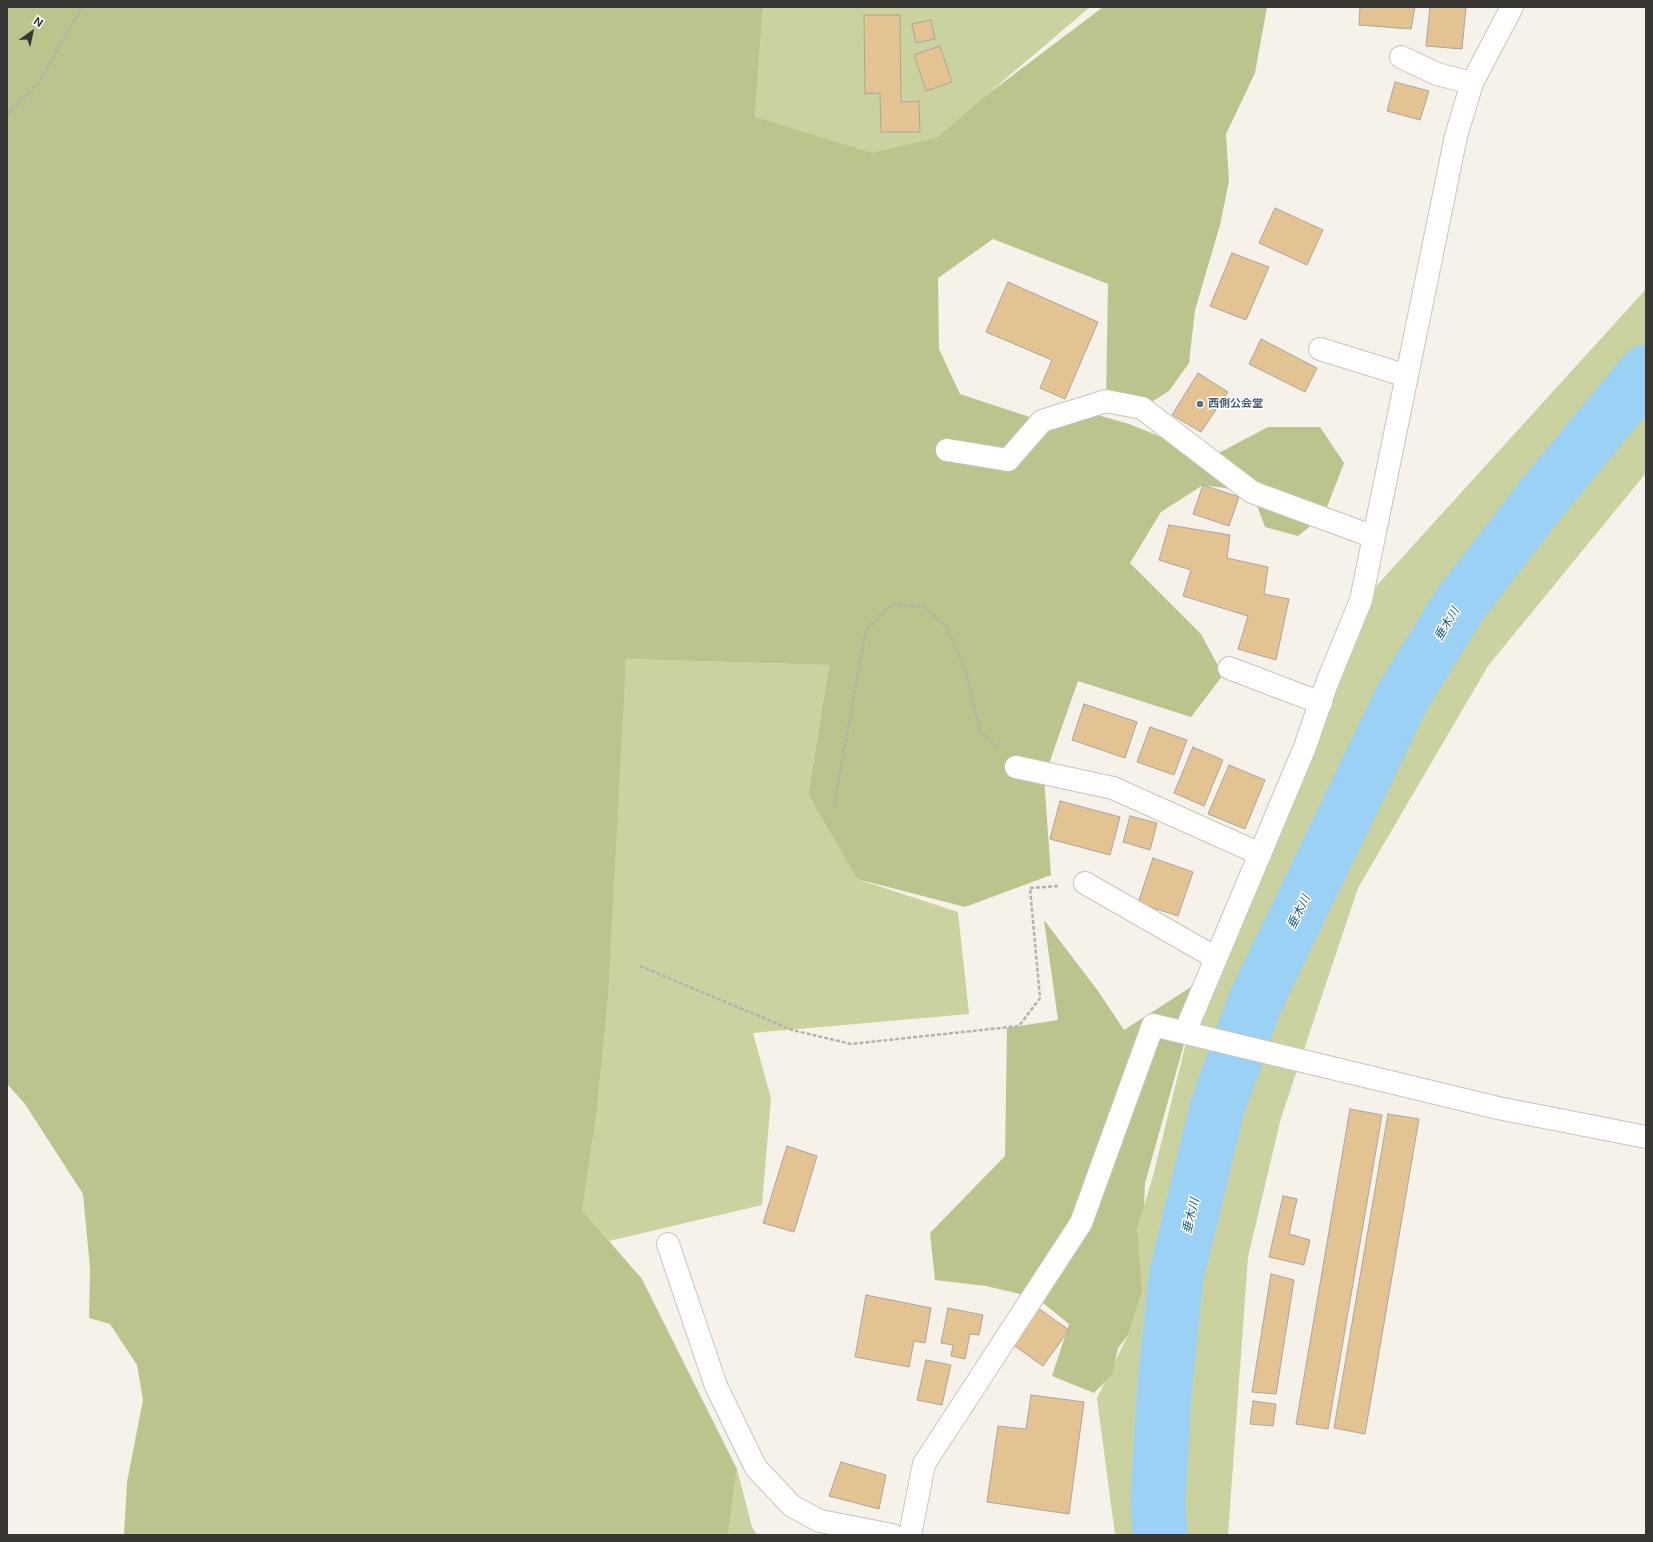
<!DOCTYPE html>
<html>
<head>
<meta charset="utf-8">
<style>
  body { margin:0 }
  #map { position:relative; width:1653px; height:1542px; overflow:hidden; background:#f6f2ea; font-family:Inter,sans-serif }
  canvas { display:block }
  .frame { position:absolute; inset:0; border:8px solid #393734; pointer-events:none }
  .north { position:absolute; left:12px; top:12px; width:40px; height:40px; -webkit-text-stroke:3px #fff; paint-order:stroke; rotate:33deg; font-size:11px; font-weight:700; line-height:16px; text-align:center; color:#393734 }
  .north::after { content:''; display:block; margin:auto; width:14px; height:18px; background:#393734; clip-path:polygon(50% 0,100% 100%,50% 72%,0 100%) }
</style>
</head>
<body>
<div id="map">
<canvas width="1653" height="1542"></canvas>
<div class="frame"></div>
<div class="north">N</div>
</div>
<script>
const ctx = document.querySelector('canvas').getContext('2d');
ctx.lineJoin = 'round';
function fillPath(path, color) { ctx.fillStyle = color; ctx.fill(path, 'evenodd'); }
const shape = rows => new Path2D(rows.map(r => 'M' + r).join(''));
function trace(path, color, width, dash) { ctx.strokeStyle = color; ctx.lineWidth = width; ctx.lineCap = dash ? 'butt' : 'round'; ctx.setLineDash(dash || []); ctx.stroke(path); }
function write(font, color, halo, rows, align = 'center') {
  ctx.font = font + ' Inter,"Noto Sans JP",sans-serif'; ctx.lineWidth = 3; ctx.setLineDash([]); ctx.textBaseline = 'middle'; ctx.strokeStyle = halo; ctx.fillStyle = color; for (const [text, x, y, turn = 0] of rows) {
    ctx.save(); ctx.translate(x, y); ctx.rotate((+turn || 0) * Math.PI / 180); ctx.textAlign = isNaN(turn) ? turn : align; if (halo) ctx.strokeText(text, 0, 0); ctx.fillText(text, 0, 0); ctx.restore();
  }
}
fillPath(shape([
  [763,7,1090,7,936,138,878,168,755,117],
  [1646,289,1646,473,1488,666,1358,888,1281,1118,1248,1257,1228,1535,1115,1535,1097,1398,1128,1335,1137,1229,1153,1176,1200,986,1359,605],
  [626,659,829,665,808,795,857,879,958,912,969,1014,753,1033,771,1098,762,1205,609,1241,582,1210],
  [737,1469,752,1527,757,1535,728,1535]
]), '#cad3a0');
fillPath(shape([
  [7,7,763,7,755,117,872,153,936,138,984,97,1103,7,1267,7,1255,73,1226,134,1229,181,1220,225,1195,310,1189,363,1169,391,1142,408,1106,401,1108,284,993,239,938,278,939,349,960,394,1042,421,1087,412,1129,424,1211,457,1268,427,1320,427,1344,463,1324,515,1298,536,1265,527,1252,492,1203,485,1161,512,1130,563,1201,634,1223,675,1191,717,1078,681,1044,778,1051,875,965,907,857,879,808,795,829,665,626,659,608,995,596,1115,582,1210,642,1279,737,1469,728,1535,124,1535,127,1482,143,1400,137,1365,110,1324,89,1318,90,1268,83,1194,25,1104,7,1084],
  [1044,920,1098,991,1124,1030,1202,980,1145,1183,1144,1207,1137,1229,1142,1291,1128,1335,1118,1348,1112,1375,1094,1393,1052,1376,1069,1324,1037,1298,986,1286,935,1280,930,1233,1005,1156,1007,1028,1058,1020]
]), '#bbc48d');
trace(shape([
  [1160,1535,1158,1502,1164,1395,1176,1277,1217,1108,1255,1002,1403,696,1460,604,1545,494,1646,372]
]), '#9bd1f5', 55);
const building = shape([
  [1360,7,1415,7,1411,29,1359,25,1360,7],
  [1430,7,1466,7,1462,49,1426,46,1430,7],
  [864,15,900,15,901,102,919,101,920,132,881,132,880,93,865,94,864,15],
  [931,20,935,39,916,43,912,24,931,20],
  [940,46,952,82,926,91,914,55,940,46],
  [1395,82,1429,91,1420,120,1387,111,1395,82],
  [1275,208,1323,230,1307,265,1259,243,1275,208],
  [1232,253,1269,267,1246,320,1210,306,1232,253],
  [1008,282,1098,322,1065,399,1040,388,1052,360,986,332,1008,282],
  [1261,339,1317,368,1305,392,1249,364,1261,339],
  [1198,373,1228,392,1201,432,1172,415,1198,373],
  [1203,485,1239,497,1229,526,1193,514,1203,485],
  [1169,525,1230,535,1227,558,1268,567,1264,594,1289,599,1276,660,1238,649,1248,616,1183,596,1191,570,1159,560,1169,525],
  [1084,704,1137,722,1125,758,1072,740,1084,704],
  [1150,727,1187,740,1174,775,1137,762,1150,727],
  [1193,747,1223,760,1204,806,1174,793,1193,747],
  [1229,765,1265,780,1245,829,1208,814,1229,765],
  [1060,801,1120,817,1110,855,1050,839,1060,801],
  [1130,816,1157,823,1150,850,1123,842,1130,816],
  [1153,858,1193,872,1178,916,1138,903,1153,858],
  [1350,1109,1382,1115,1328,1429,1296,1424,1350,1109],
  [1388,1114,1419,1119,1365,1434,1334,1428,1388,1114],
  [787,1146,817,1156,794,1232,763,1223,787,1146],
  [1283,1196,1297,1199,1289,1234,1310,1240,1304,1265,1269,1257,1283,1196],
  [1271,1274,1294,1280,1276,1394,1252,1392,1271,1274],
  [866,1295,931,1308,925,1343,914,1341,909,1367,855,1357,866,1295],
  [948,1308,983,1315,979,1335,970,1334,965,1359,951,1356,953,1345,941,1343,948,1308],
  [1038,1308,1069,1330,1043,1366,1012,1344,1038,1308],
  [926,1360,951,1365,942,1405,917,1400,926,1360],
  [1031,1395,1084,1402,1069,1514,987,1502,998,1426,1026,1429,1031,1395],
  [1253,1401,1276,1404,1273,1426,1250,1424,1253,1401],
  [841,1462,886,1475,879,1509,829,1496,841,1462]
]);
fillPath(building, '#e3c391');
trace(building, '#a9a59e', 1);
const minor = shape([
  [1401,57,1437,74,1472,83],
  [1320,349,1407,376],
  [947,450,1008,460,1042,421,1106,401,1142,408,1252,492,1374,537],
  [1229,668,1321,703],
  [1016,767,1113,788,1260,854],
  [1085,883,1216,958],
  [1185,1032,1305,747,1327,683,1361,600,1456,136,1472,83,1512,7],
  [668,1244,716,1386,756,1468,792,1506,820,1521,892,1535],
  [910,1535,924,1464,1081,1223,1153,1025,1498,1108,1646,1137]
]);
trace(minor, '#c8c4bc', 24);
trace(shape([
  [7,115,39,82,82,7],
  [834,806,866,630,892,604,923,607,946,627,965,668,980,731,998,748],
  [640,966,792,1030,851,1044,1019,1026,1040,998,1030,888,1059,886]
]), '#b5b2ac', 2.5, [4, 2]);
trace(minor, '#fff', 22);
for (const [x, y, r, color] of [
  [1200,404,4,"#5c6f8a"]
]) { const dot = new Path2D(); dot.arc(x, y, r, 0, 2 * Math.PI); ctx.fillStyle = color; ctx.fill(dot); trace(dot, '#fff', 1.5); }
write('bold 11px', '#4e5e75', '#fff', [
  ["西側公会堂",1208,404]
], 'left');
write('italic 12px', '#1b5a7d', '#fff', [
  ["垂木川",1447,624,-59],
  ["垂木川",1299,912,-64],
  ["垂木川",1191,1216,-76]
]);
</script>
</body>
</html>
